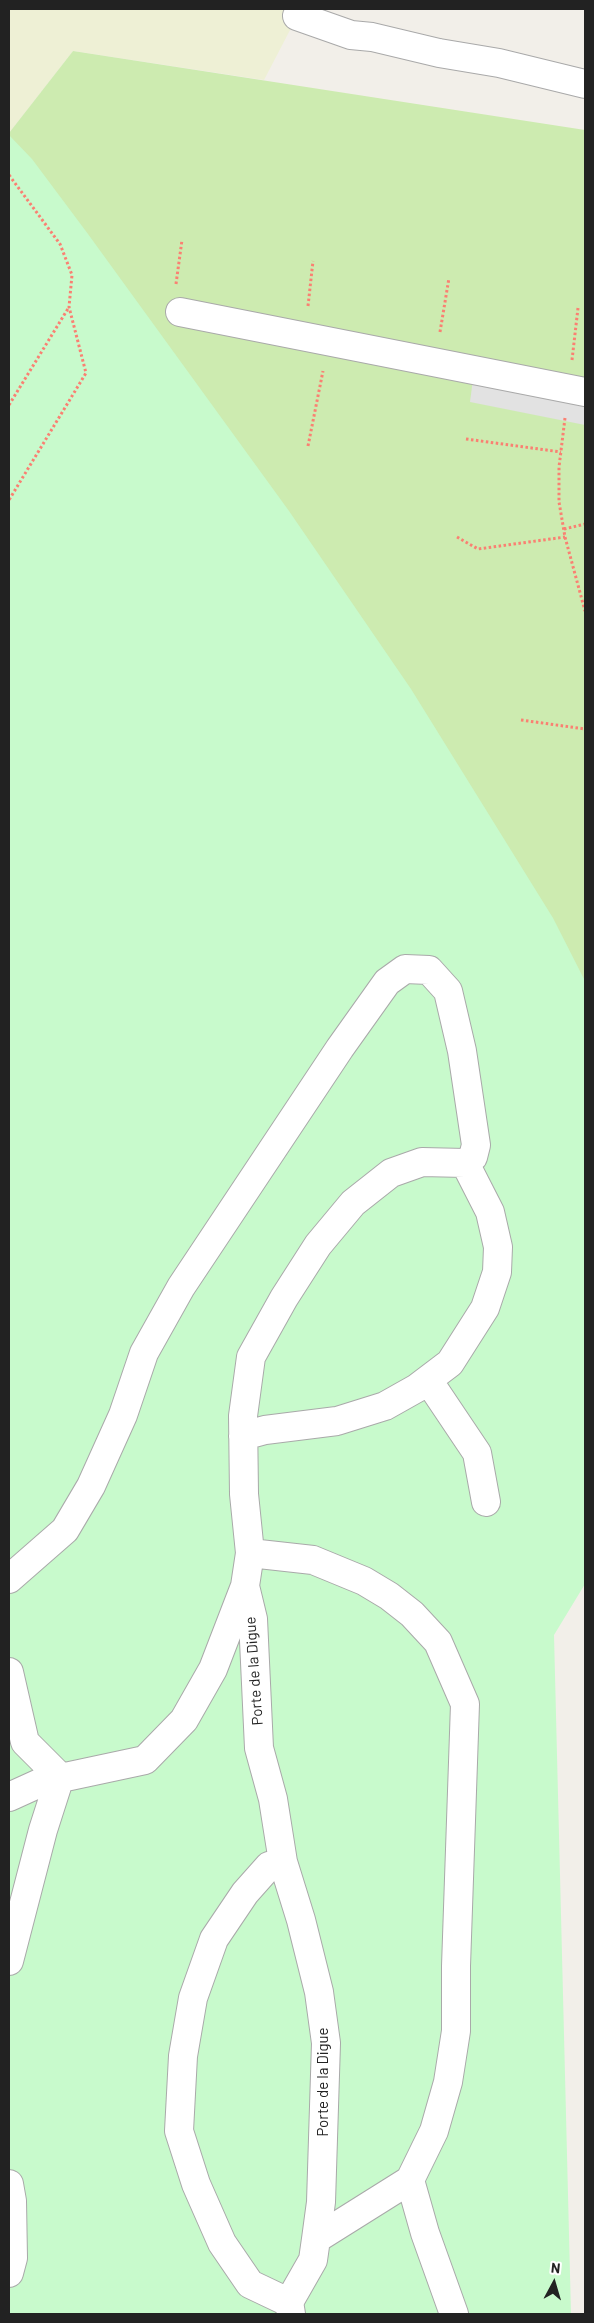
<!DOCTYPE html>
<html>
<head>
<meta charset="utf-8">
<style>
  body { margin:0 }
  #map { position:relative; width:594px; height:2323px; overflow:hidden; background:#f2efe9; font-family:Barlow,sans-serif }
  canvas { display:block }
  .frame { position:absolute; inset:0; border:10px solid #222; pointer-events:none }
  .north { position:absolute; left:529px; top:2258px; width:50px; height:50px; -webkit-text-stroke:4px #fff; paint-order:stroke; rotate:6deg; font-size:14px; font-weight:700; line-height:20px; text-align:center; color:#222 }
  .north::after { content:''; display:block; margin:auto; width:18px; height:22px; background:#222; clip-path:polygon(50% 0,100% 100%,50% 72%,0 100%) }
</style>
</head>
<body>
<div id="map">
<canvas width="594" height="2323"></canvas>
<div class="frame"></div>
<div class="north">N</div>
</div>
<script>
const ctx = document.querySelector('canvas').getContext('2d');
ctx.lineJoin = 'round';
function fillPath(path, color) { ctx.fillStyle = color; ctx.fill(path, 'evenodd'); }
const shape = rows => new Path2D(rows.map(r => 'M' + r).join(''));
function trace(path, color, width, dash) { ctx.strokeStyle = color; ctx.lineWidth = width; ctx.lineCap = dash ? 'butt' : 'round'; ctx.setLineDash(dash || []); ctx.stroke(path); }
function write(font, color, halo, rows, align = 'center') {
  ctx.font = font + ' Barlow,sans-serif'; ctx.lineWidth = 5; ctx.setLineDash([]); ctx.textBaseline = 'middle'; ctx.strokeStyle = halo; ctx.fillStyle = color; for (const [text, x, y, turn = 0] of rows) {
    ctx.save(); ctx.translate(x, y); ctx.rotate((+turn || 0) * Math.PI / 180); ctx.textAlign = isNaN(turn) ? turn : align; if (halo) ctx.strokeText(text, 0, 0); ctx.fillText(text, 0, 0); ctx.restore();
  }
}
fillPath(shape([
  [9,9,301,9,264,80,73,51,9,133]
]), '#eef0d5');
fillPath(shape([
  [73,51,585,130,585,1090,9,151,9,133]
]), '#cdebb0');
fillPath(shape([
  [9,135,32,159,88,234,289,511,411,689,553,918,585,981,585,1584,554,1635,571,2314,9,2314]
]), '#c8facc');
fillPath(shape([
  [473,379,585,400,585,425,470,402]
]), '#e2e2e2');
const minor = shape([
  [297,16,351,35,372,37,439,53,499,63,585,84],
  [180,312,585,392],
  [428,1380,477,1453,486,1502],
  [243,1436,265,1430,337,1421,385,1406,417,1388,450,1363,485,1308,497,1272,498,1247,490,1212,465,1163],
  [9,1579,65,1530,91,1486,123,1415,144,1353,181,1287,340,1048,387,982,405,969,429,970,448,991,462,1051,476,1145,473,1157,465,1163,422,1162,391,1173,353,1203,318,1245,284,1298,251,1357,243,1416,244,1494,250,1553],
  [9,1672,25,1742,60,1777,43,1830,9,1961],
  [9,1797,42,1782,145,1760,184,1720,213,1669,245,1586],
  [283,1862,269,1866,245,1893,214,1939,193,1998,183,2056,179,2131,196,2184,222,2243,250,2284,290,2303],
  [410,2180,425,2233,454,2314],
  [9,2184,12,2201,13,2258,9,2273],
  [291,2314,289,2302,313,2260,316,2239,321,2202,326,2043,319,1992,301,1920,283,1862,273,1799,259,1748,253,1619,245,1586,250,1553,313,1560,364,1581,389,1596,412,1614,438,1642,465,1704,456,1966,456,2031,448,2082,434,2131,410,2180,316,2239]
]);
trace(minor, '#a9a9a9', 30);
trace(shape([
  [9,175,60,244,72,275,69,307,86,373,9,500],
  [176,284,182,240],
  [308,306,313,261],
  [440,332,449,278],
  [572,360,578,308],
  [9,405,69,307],
  [565,418,559,467,559,502,565,537,585,611],
  [466,439,561,452],
  [308,446,323,371],
  [564,529,585,524],
  [457,537,478,549,565,537],
  [521,720,585,729]
]), '#fa8072', 3, [2.5, 2.5]);
trace(minor, '#fff', 28);
write('15px', '#222', '#fff', [
  ["Porte de la Digue",254,1671,-94],
  ["Porte de la Digue",323,2082,-90]
]);
</script>
</body>
</html>
